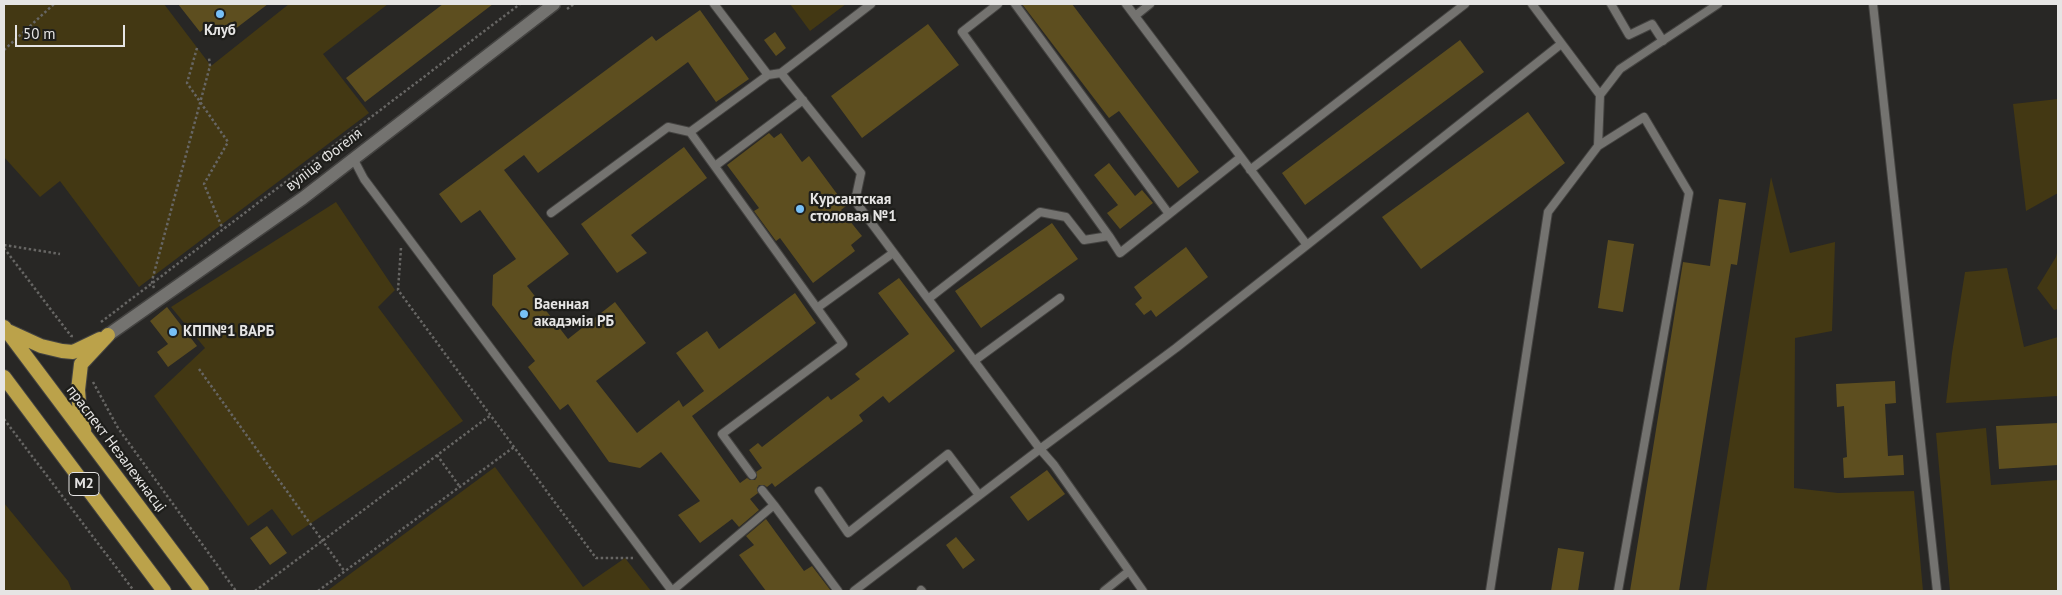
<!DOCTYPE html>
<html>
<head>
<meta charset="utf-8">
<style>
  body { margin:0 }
  #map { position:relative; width:2062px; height:595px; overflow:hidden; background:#282725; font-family:"PT Sans",sans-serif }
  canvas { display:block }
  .frame { position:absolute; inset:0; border:5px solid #e6e5e4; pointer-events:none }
  .scale { position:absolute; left:15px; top:25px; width:110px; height:22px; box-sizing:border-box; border:2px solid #e6e5e4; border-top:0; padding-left:6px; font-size:15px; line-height:18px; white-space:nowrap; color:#e6e5e4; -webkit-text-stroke:4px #1e1e1b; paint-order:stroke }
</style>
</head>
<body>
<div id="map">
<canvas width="2062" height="595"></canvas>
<div class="frame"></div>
<div class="scale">50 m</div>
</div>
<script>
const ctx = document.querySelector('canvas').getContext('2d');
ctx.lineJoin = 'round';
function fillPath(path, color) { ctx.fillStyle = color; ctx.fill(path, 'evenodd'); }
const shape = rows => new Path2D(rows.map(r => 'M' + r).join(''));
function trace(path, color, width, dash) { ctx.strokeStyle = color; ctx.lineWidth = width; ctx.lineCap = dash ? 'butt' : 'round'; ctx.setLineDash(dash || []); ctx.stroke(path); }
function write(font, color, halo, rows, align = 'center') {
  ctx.font = font + ' "PT Sans",sans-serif'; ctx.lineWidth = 4.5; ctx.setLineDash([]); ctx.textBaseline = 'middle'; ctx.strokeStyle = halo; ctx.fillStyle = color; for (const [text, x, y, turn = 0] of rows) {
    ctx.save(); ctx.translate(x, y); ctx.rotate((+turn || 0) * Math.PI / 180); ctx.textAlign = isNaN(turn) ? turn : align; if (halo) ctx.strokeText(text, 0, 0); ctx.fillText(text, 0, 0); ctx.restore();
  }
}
fillPath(shape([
  [4,4,164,4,211,66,289,4,388,4,323,54,369,113,139,287,60,181,40,197,4,157],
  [790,4,846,4,810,31],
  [2058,99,2058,193,2026,211,2013,104],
  [1771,177,1790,253,1835,242,1832,331,1795,338,1794,488,1838,493,1914,491,1923,591,1706,591],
  [336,202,395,290,378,307,463,421,292,536,272,509,248,526,154,396,205,348,171,307],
  [2058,249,2058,309,2054,310,2037,288,2056,257],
  [2007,268,2024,347,2058,337,2058,396,1946,403,1952,353,1965,272],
  [1986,428,1991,485,2058,480,2058,591,1950,591,1936,433],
  [495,467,583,587,625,558,651,591,327,591],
  [4,503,68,581,72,591,4,591]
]), '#433813');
fillPath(shape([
  [178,4,268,4,222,39,210,24,200,32],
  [443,4,493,4,365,102,346,78],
  [1022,4,1072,4,1199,172,1178,188,1119,111,1109,118],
  [700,10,749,79,716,102,688,62,538,173,524,155,504,170,569,254,527,286,568,339,615,302,646,343,596,381,637,433,679,400,683,407,704,391,676,353,707,331,719,349,795,293,816,323,692,416,740,483,747,478,750,480,755,480,757,477,756,472,762,468,749,450,758,443,762,447,828,396,831,400,860,379,855,374,909,334,878,293,899,278,955,351,889,403,883,396,859,415,863,421,775,487,772,483,767,487,764,485,759,485,757,488,758,493,750,499,759,510,739,527,732,519,700,543,678,515,700,501,661,452,640,468,609,462,568,404,560,410,528,367,535,361,492,305,493,275,516,259,480,210,461,223,439,194,652,36,656,41],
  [928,24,959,65,862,138,831,96],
  [775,32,786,48,776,56,764,40],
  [1460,40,1484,72,1305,205,1282,173],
  [1528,112,1565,163,1421,269,1382,217],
  [769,133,774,138,781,133,802,162,809,156,846,206,841,210,862,236,851,245,855,251,813,283,780,238,776,241,754,211,759,208,727,165],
  [684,147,707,178,631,235,647,253,617,273,581,224],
  [1109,163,1135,196,1142,190,1153,203,1120,229,1107,213,1118,205,1094,175],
  [1719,199,1746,203,1737,265,1731,264,1679,591,1630,591,1683,262,1710,266],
  [1052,223,1078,259,981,328,955,291],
  [1608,240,1634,244,1623,312,1598,308],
  [1186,247,1208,277,1156,317,1151,310,1144,315,1135,304,1142,298,1134,287],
  [167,307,197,346,168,367,157,352,168,344,150,321],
  [1895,381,1896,403,1885,404,1888,456,1903,455,1904,475,1844,478,1843,458,1847,457,1844,406,1837,407,1836,384],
  [2058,423,2058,465,1999,469,1996,426],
  [1047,470,1065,494,1028,521,1010,497],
  [766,519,804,571,812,566,831,591,766,591,739,555,754,545,746,536],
  [267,526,287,553,270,565,250,538],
  [956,537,975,560,963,569,946,545],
  [1558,548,1584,552,1578,591,1551,591]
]), '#5d4e1f');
const service = shape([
  [714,4,768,75,781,73],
  [871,4,781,73,861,173,855,201,1040,449,1054,465,1129,571,1104,591],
  [998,4,962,32,1109,236],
  [1015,4,1169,214],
  [1126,4,1307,245,1561,44],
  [1532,4,1600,95],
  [1611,4,1629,35,1652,24,1663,41],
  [1873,4,1937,591],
  [1135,16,1150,4],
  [690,132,843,344,722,434,752,475],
  [353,158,364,179,672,591],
  [715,166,803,100],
  [1250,170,1465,4],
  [551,213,668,127,690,132,768,75],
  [928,299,1040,212,1066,217,1084,240,1109,236,1120,253,1241,157],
  [817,308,893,253],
  [974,361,1060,298],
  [762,490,774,505],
  [819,491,848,533,948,454,979,495],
  [1129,571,1143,591],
  [921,590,922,591],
  [672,591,774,505,838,591],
  [854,591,1040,449,1176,348,1307,245],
  [1490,591,1548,212,1598,146],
  [1618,591,1689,193,1644,117,1598,146,1600,95,1620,69,1718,4]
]);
const minor = shape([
  [108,335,303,198,554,4]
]);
const trunk = shape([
  [4,327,202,591],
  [6,330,41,346,62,351,73,352,100,339],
  [4,377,164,591],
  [84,430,80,414,78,390,81,364,108,335]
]);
trace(service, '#444341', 10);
trace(minor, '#444341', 15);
trace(trunk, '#444341', 16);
trace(shape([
  [567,9,574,4],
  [197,48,187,83,228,142,204,184,221,225,224,228],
  [4,50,54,4],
  [4,245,60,254],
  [4,248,71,336,74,336],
  [401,248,398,290,596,558,633,558],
  [154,288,152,283,153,277,210,66,209,58],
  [101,322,520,4],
  [199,369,345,572],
  [93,382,118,428,236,591],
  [4,419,134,591],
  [437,455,460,487],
  [255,591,491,415],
  [318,591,514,447]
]), '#676664', 2.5, [2.5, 2.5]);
trace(service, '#747370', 8);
trace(minor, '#747370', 12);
trace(trunk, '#bba24a', 14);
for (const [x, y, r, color] of [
  [220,14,5,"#77c0f7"],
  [800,209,5,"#77c0f7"],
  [524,314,5,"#77c0f7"],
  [173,332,5,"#77c0f7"]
]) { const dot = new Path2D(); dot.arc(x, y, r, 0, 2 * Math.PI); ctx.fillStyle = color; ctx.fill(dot); trace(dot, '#1e1e1b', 2); }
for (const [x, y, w] of [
  [84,484,30]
]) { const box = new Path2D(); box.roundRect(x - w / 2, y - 11.5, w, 23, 4); ctx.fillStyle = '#1e1e1b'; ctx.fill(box); trace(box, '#e6e5e4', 1); }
write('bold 14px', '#e6e5e4', null, [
  ["М2",84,484]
]);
write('bold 15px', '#e6e5e4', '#1e1e1b', [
  ["Клуб",220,31,"center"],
  ["Курсантская",810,200],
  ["столовая №1",810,217],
  ["Ваенная",534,305],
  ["акадэмія РБ",534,322],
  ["КПП№1 ВАРБ",183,332]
], 'left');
write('15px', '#e6e5e4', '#1e1e1b', [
  ["вуліца Фогеля",324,160,-38],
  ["праспект Незалежнасці",116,449,53]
]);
</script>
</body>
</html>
